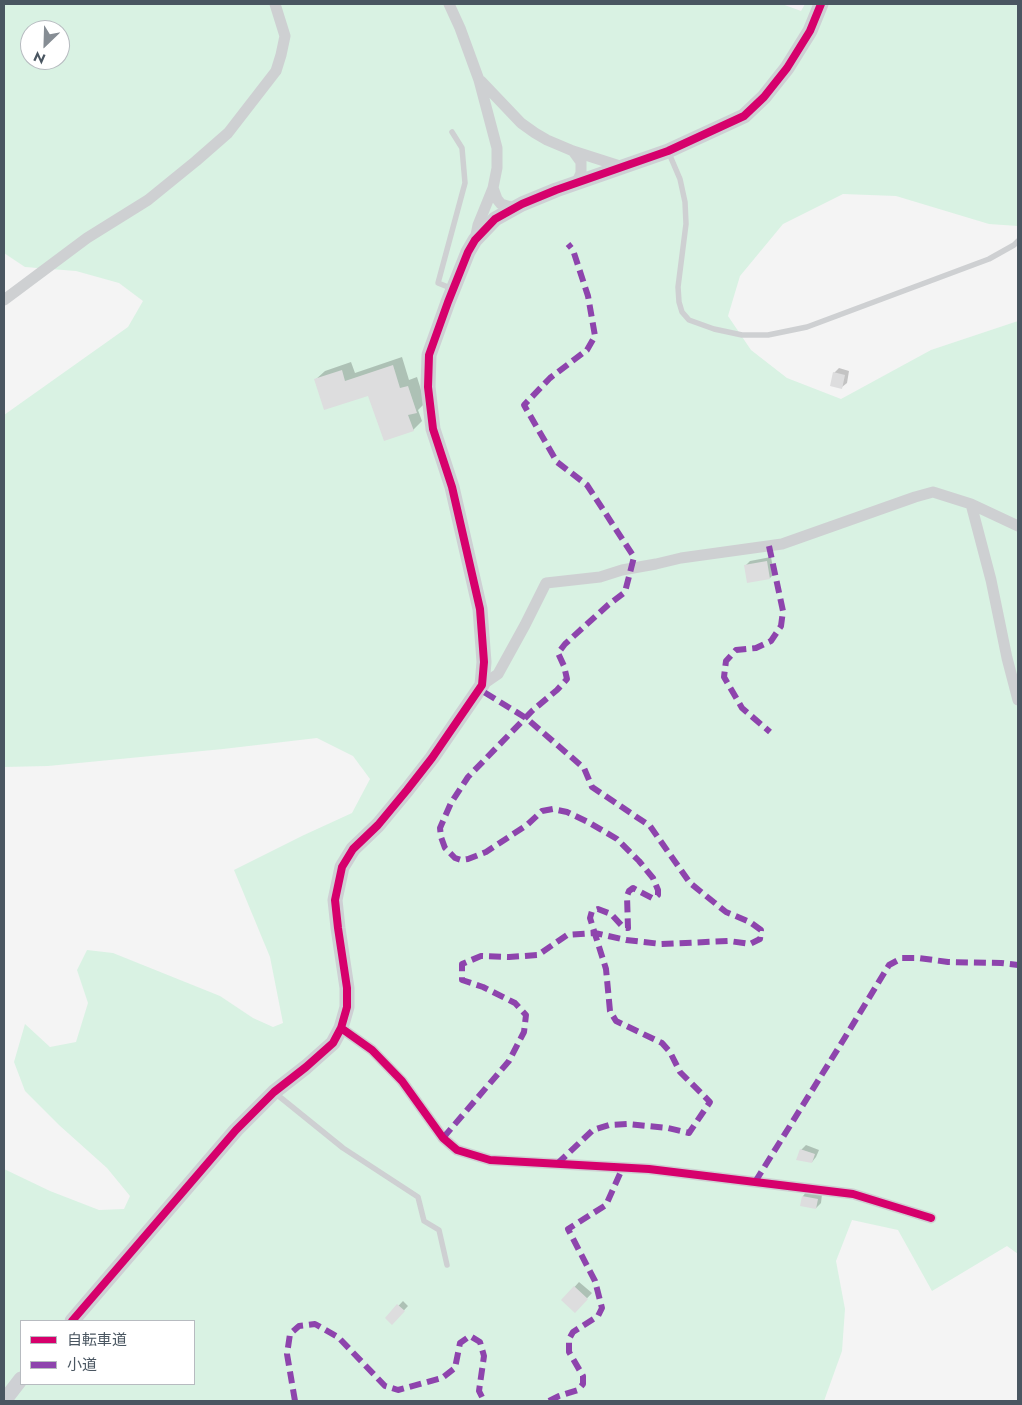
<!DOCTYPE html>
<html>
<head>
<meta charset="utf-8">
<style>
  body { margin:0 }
  #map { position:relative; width:1022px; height:1405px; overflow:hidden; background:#f4f4f4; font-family:Jost,"Noto Sans JP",sans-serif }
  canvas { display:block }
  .frame { position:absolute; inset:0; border:5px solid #4a5661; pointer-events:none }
  .legend { position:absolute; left:20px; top:1320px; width:175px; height:65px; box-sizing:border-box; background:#fff; border:1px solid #b7bbc0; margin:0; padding:6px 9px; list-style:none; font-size:15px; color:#4a5661 }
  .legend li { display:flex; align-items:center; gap:10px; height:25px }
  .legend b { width:25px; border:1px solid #b7bbc0 }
  .north { position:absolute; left:20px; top:20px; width:50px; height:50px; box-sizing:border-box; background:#fff; border:1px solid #b7bbc0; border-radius:50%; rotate:204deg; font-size:14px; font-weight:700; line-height:20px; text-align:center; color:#4a5661 }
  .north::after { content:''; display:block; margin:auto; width:18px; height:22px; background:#868d94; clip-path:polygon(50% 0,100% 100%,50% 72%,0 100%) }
</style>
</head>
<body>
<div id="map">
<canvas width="1022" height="1405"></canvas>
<div class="frame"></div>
<ul class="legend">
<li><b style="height:6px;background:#d6006c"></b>自転車道</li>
<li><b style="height:6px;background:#8e44ad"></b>小道</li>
</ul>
<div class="north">N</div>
</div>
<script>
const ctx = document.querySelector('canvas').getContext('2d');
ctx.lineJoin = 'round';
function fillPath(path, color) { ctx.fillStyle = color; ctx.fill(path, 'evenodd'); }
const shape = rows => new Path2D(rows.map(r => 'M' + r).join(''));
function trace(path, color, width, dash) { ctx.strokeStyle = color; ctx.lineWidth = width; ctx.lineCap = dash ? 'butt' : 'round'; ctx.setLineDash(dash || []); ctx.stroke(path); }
fillPath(shape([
  [4,4,782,4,801,11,805,4,1018,4,1018,226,989,224,896,196,843,194,783,224,740,276,728,316,751,350,787,378,841,399,931,350,1018,321,1018,1254,1007,1246,932,1291,898,1230,852,1220,836,1261,845,1309,842,1351,824,1401,4,1401,4,1169,50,1191,99,1210,124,1209,130,1196,107,1168,59,1125,25,1091,14,1062,25,1024,50,1047,76,1042,88,1003,77,970,87,950,113,953,220,996,253,1018,273,1027,283,1023,270,957,234,870,304,835,352,813,370,779,353,756,317,738,223,749,48,766,4,767,4,415,128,327,143,301,119,283,76,271,25,267,4,253],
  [30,30,60,30,60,60,30,60],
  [21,1321,194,1321,194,1384,21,1384]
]), '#d9f2e3');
fillPath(shape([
  [402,357,409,380,417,377,425,403,418,410,422,421,413,430,369,394,315,380,325,371,351,362,355,373],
  [839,368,849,371,847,383,842,387,834,373],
  [771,557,774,574,770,578,745,566,750,561],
  [806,1145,819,1150,816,1157,812,1162,801,1150],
  [807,1191,822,1194,821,1203,816,1208,801,1205,803,1196],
  [579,1282,592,1293,575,1311,563,1300],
  [403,1301,408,1306,392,1323,387,1318]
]), '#0003');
fillPath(shape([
  [393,365,400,388,408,386,417,413,408,415,414,431,384,441,368,396,324,410,314,379,342,370,345,381],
  [833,372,845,375,842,389,830,386],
  [767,561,770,579,747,583,744,565],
  [800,1149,815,1154,812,1163,796,1160],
  [802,1196,818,1199,816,1209,800,1206],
  [574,1286,588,1299,575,1313,561,1300],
  [397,1304,405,1311,392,1325,385,1318]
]), '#ddddde');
trace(shape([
  [452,132,462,148,465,183,438,283,453,289],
  [668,151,680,179,685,202,686,224,678,287,679,302,682,312,689,320,714,329,742,335,768,335,807,327,989,259,1014,245,1018,241],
  [275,1093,343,1148,418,1197,424,1221,439,1230,447,1265]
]), '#ced0d2', 5.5);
trace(shape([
  [449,4,460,28,479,80,497,148,497,168,493,188,478,225,475,240],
  [481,81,521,123,535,133,547,140,573,151,623,167],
  [573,151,581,162,581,173,576,184],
  [493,188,497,199,501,204,514,208],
  [4,300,87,238,148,200,196,161,228,133,276,71,281,55,285,36,275,4],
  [971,504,991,580,1007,658,1018,700],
  [482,685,498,674,525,625,546,583,600,577,622,570,656,564,681,558,782,544,915,497,933,492,971,504,1018,526],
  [341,1028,372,1050,402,1081,443,1138,457,1150,490,1160,649,1169,853,1194,931,1218]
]), '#ced0d2', 11);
trace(shape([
  [72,1321,236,1130,274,1092,306,1067,333,1043,341,1028,347,1007,347,988,338,928,335,900,342,867,353,849,378,825,407,790,432,758,482,685,484,662,480,609,452,487,433,429,428,387,429,355,448,302,468,252,475,240,495,219,522,204,556,190,668,151,744,116,764,97,787,68,810,31,821,4],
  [4,1401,21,1379]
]), '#ced0d4', 15);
trace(shape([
  [769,546,783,611,781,626,771,641,756,648,736,650,726,661,724,677,742,708,770,732],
  [443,1138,509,1061,524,1032,526,1015,515,1003,483,987,462,980,462,964,481,956,509,957,538,955,567,935,595,933,626,940,661,944,729,941,750,944,760,939,761,930,750,922,726,912,690,883,650,826,592,787,584,768,526,718,479,689],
  [557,1164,593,1130,609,1125,627,1124,668,1128,689,1133,710,1102,680,1072,670,1052,662,1043,616,1021,610,1011,606,969,590,918,592,911,598,909,611,914,624,928,628,928,627,896,629,891,633,888,652,898,655,898,658,895,658,890,653,878,639,861,617,839,588,822,567,812,553,809,542,811,527,825,486,852,468,859,461,860,455,858,445,848,441,837,440,828,451,803,468,777,533,710,557,690,567,679,564,666,558,653,565,644,608,605,625,592,634,557,587,485,557,462,524,405,550,378,587,350,595,336,588,296,573,250,568,244],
  [755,1182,844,1039,889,965,902,958,919,958,948,962,1001,963,1018,965],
  [295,1401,287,1354,290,1334,299,1326,315,1324,338,1337,385,1386,398,1390,442,1378,455,1368,460,1343,470,1336,480,1342,484,1356,479,1391,484,1401],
  [549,1401,559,1396,578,1390,583,1384,583,1376,569,1352,569,1339,573,1332,598,1316,602,1308,595,1281,568,1229,606,1205,623,1167]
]), '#8e44ad', 6, [12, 6]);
trace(shape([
  [341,1028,372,1050,402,1081,443,1138,457,1150,490,1160,649,1169,853,1194,931,1218],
  [72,1321,236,1130,274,1092,306,1067,333,1043,341,1028,347,1007,347,988,338,928,335,900,342,867,353,849,378,825,407,790,432,758,482,685,484,662,480,609,452,487,433,429,428,387,429,355,448,302,468,252,475,240,495,219,522,204,556,190,668,151,744,116,764,97,787,68,810,31,821,4]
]), '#d6006c', 8);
</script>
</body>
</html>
